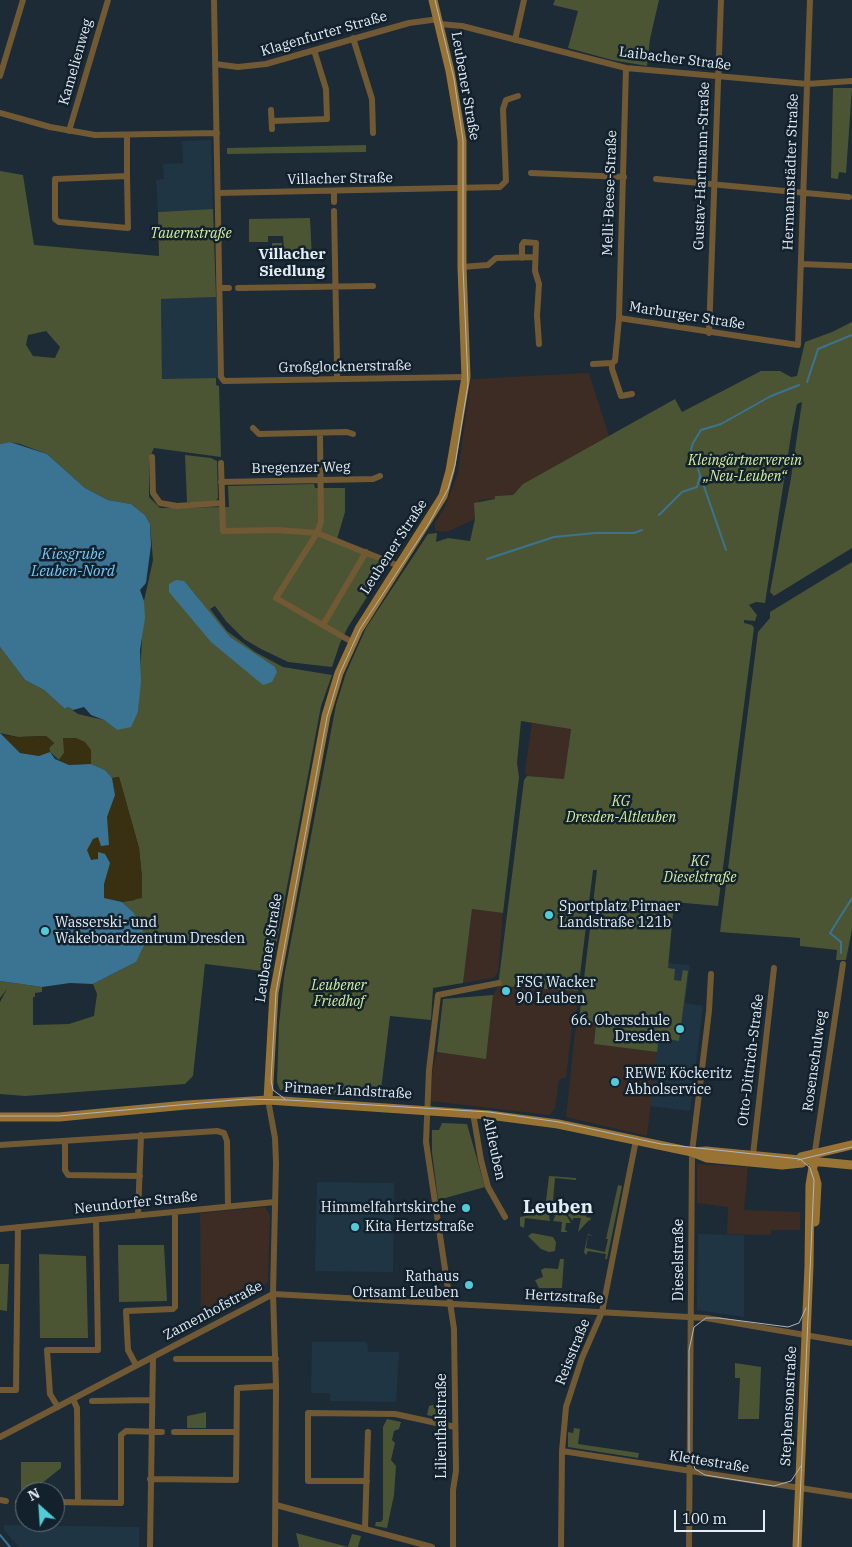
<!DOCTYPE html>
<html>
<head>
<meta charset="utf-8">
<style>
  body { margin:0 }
  #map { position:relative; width:852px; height:1547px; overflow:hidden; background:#1c2b36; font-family:"IBM Plex Serif",serif }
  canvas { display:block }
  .north { position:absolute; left:15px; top:1482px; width:50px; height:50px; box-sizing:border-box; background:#12212c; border:1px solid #66737c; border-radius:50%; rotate:334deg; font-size:14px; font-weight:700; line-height:20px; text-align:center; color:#e3edf5 }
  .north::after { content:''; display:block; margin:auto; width:18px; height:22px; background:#52cbd8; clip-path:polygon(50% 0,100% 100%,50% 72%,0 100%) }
  .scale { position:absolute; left:674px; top:1510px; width:91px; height:22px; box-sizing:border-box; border:2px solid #e3edf5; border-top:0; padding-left:6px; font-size:15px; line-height:18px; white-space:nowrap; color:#e3edf5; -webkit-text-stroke:4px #12212c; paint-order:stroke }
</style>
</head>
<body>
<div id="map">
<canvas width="852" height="1547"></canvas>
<div class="north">N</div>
<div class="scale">100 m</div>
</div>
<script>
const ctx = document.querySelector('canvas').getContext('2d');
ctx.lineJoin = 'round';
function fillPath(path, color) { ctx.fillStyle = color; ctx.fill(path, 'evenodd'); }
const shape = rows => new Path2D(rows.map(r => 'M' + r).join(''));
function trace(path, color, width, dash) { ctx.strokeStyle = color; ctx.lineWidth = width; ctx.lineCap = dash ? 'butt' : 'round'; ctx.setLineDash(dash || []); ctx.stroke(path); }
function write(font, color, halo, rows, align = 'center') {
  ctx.font = font + ' "IBM Plex Serif",serif'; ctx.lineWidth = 5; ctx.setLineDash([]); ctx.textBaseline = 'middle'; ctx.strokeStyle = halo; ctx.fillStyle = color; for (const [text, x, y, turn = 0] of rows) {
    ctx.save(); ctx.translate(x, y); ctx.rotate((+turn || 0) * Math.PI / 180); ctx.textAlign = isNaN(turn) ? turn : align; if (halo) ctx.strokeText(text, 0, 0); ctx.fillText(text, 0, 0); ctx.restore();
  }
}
fillPath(shape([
  [589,373,609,436,523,484,513,495,495,496,495,499,479,500,475,519,447,532,435,531,435,523,445,507,458,473,471,379],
  [532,723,571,728,564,779,527,776,525,772],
  [472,909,503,913,498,972,493,978,463,983],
  [498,986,579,991,576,1018,573,1019,566,1077,559,1080,555,1108,550,1115,430,1101,433,1067,437,1052,486,1059,493,995],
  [579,1020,596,1023,594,1044,657,1052,647,1136,566,1117,575,1032],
  [697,1164,748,1167,744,1210,800,1212,800,1230,771,1230,771,1235,727,1234,728,1207,697,1203],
  [265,1207,270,1215,268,1282,248,1298,201,1323,200,1213]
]), '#3d2c23');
fillPath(shape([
  [211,140,213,209,158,212,156,180,164,179,163,164,183,163,182,141],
  [216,297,218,378,162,380,161,299],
  [668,963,690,965,685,1003,703,1006,690,1111,650,1106],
  [317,1182,394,1183,393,1272,315,1271],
  [698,1234,744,1235,744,1317,697,1310],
  [312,1342,367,1342,368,1352,399,1352,396,1402,330,1401,330,1393,311,1393],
  [4,1525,139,1527,139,1547,19,1547,4,1530]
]), '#203544');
fillPath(shape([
  [555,0,659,0,650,39,647,66,612,60,568,48,578,11,553,5],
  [833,88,852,88,846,173,839,172,838,179,831,178],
  [366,145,366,152,227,154,227,148],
  [0,171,23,175,34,245,159,256,158,212,213,209,216,297,161,299,162,379,216,378,216,385,219,386,221,457,154,448,149,459,149,497,160,508,229,507,228,486,314,484,315,488,345,488,345,512,337,539,391,559,348,627,340,643,332,667,288,662,261,649,244,639,226,621,215,606,210,609,227,631,255,652,283,667,332,675,321,706,271,972,205,964,193,1076,185,1084,25,1096,0,1094,0,1002,7,989,0,998,0,981,42,987,42,992,35,993,35,997,33,997,33,1025,69,1024,94,1016,97,994,93,984,136,962,133,912,122,902,135,900,142,878,139,848,119,777,112,778,105,770,91,764,91,750,64,753,59,760,50,752,49,748,54,743,46,736,18,737,0,733,0,647,25,680,44,690,65,709,68,707,78,714,104,720,117,730,138,712,144,601,153,560,150,524,145,515,131,504,108,500,85,488,47,454,20,444,10,442,0,444],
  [46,331,60,347,55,358,33,356,26,345,28,335],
  [310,218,312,258,272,258,271,251,274,251,272,250,272,243,282,243,282,251,284,251,283,236,268,236,268,242,249,242,249,219],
  [852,322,852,548,774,596,770,592,791,478,802,402,797,404,792,429,765,603,756,602,749,605,757,615,755,621,744,620,744,623,752,625,754,628,718,906,674,902,668,968,675,969,674,980,681,981,683,970,688,971,679,1041,659,1038,657,1052,594,1044,596,1023,579,1020,597,870,593,870,578,991,498,986,524,780,527,776,564,779,571,729,521,721,517,763,519,777,503,913,472,909,463,983,433,988,431,1020,390,1016,380,1098,280,1090,277,1082,279,1024,284,977,336,705,346,673,366,628,428,534,437,533,436,542,448,538,470,541,475,519,474,503,495,499,495,496,513,495,523,484,675,399,682,412,761,371,780,371,791,377,797,376,805,342,832,332],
  [185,455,211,458,217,461,218,498,215,502,187,502],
  [852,562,852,929,846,960,836,960,837,950,800,946,800,938,720,932,758,632,770,618,770,612],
  [493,995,486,1059,437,1052,443,999],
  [442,1123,467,1124,485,1187,438,1200,432,1152,432,1130,439,1130],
  [549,1176,576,1178,576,1180,555,1178,553,1201,568,1203,566,1215,571,1223,566,1223,565,1230,568,1232,561,1232,562,1222,553,1221,555,1216,552,1214,549,1216,550,1221,525,1218,524,1228,520,1226,520,1217,530,1215,531,1207,545,1209],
  [618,1185,622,1186,607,1259,605,1259,606,1254,588,1251,586,1255,584,1252,588,1234,594,1236,588,1235,586,1248,605,1252,608,1239,606,1239],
  [570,1204,593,1206,588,1207,586,1217,591,1218,590,1221,589,1220,578,1232,581,1218,573,1218,573,1221,568,1215],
  [532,1233,553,1237,556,1242,555,1251,549,1252,541,1249,528,1236],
  [118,1245,164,1245,167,1301,119,1302],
  [39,1254,86,1256,88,1338,40,1338],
  [560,1259,564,1259,562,1288,539,1288,535,1280,543,1277,541,1270,545,1268,558,1269],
  [0,1264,9,1264,7,1311,0,1310],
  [735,1363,761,1367,759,1419,738,1419,740,1378,735,1378],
  [438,1399,446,1399,447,1417,444,1419,427,1415,429,1406,436,1404],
  [206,1412,206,1428,187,1428,187,1416],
  [387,1419,401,1422,399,1429,394,1431,392,1440,395,1443,391,1460,396,1466,394,1495,387,1528,375,1526,376,1522,381,1522,383,1519,383,1427],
  [574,1428,580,1429,578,1444,639,1453,638,1458,568,1447,568,1432,573,1433],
  [21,1462,61,1462,61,1468,31,1492,25,1492,24,1500,21,1500],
  [296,1533,348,1547,352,1534,361,1536,358,1547,299,1547]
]), '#4b5533');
fillPath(shape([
  [2,735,18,737,46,736,54,743,49,748,50,752,40,756,20,753],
  [63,738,76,738,85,742,91,750,91,764,69,765,59,760,64,753],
  [119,777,139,848,142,878,142,898,122,902,104,898,73,850,115,795,112,778]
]), '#383010');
fillPath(shape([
  [10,442,47,454,85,488,108,500,131,504,145,515,150,524,151,545,146,583,140,590,144,601,145,618,140,650,141,681,138,712,131,727,117,730,104,720,91,715,84,707,73,710,68,707,65,709,44,690,25,680,0,647,0,444],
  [176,580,184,581,230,637,275,667,277,672,272,682,263,685,211,642,169,592,169,584],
  [0,733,20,753,39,756,50,752,55,759,69,765,91,764,105,770,112,778,115,795,107,817,109,845,101,846,98,837,93,839,87,850,91,860,98,859,98,852,105,854,110,863,104,884,104,898,122,902,133,912,142,927,144,945,136,962,93,984,70,983,42,987,0,981]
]), '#3b7392');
trace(shape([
  [807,382,818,349,852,335],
  [659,515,682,492,697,487,700,476],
  [726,550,691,449,693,443,701,430,721,424,771,396,799,385],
  [487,559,554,537,595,533,634,533,642,530],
  [841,953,841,942,830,933,852,898],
  [0,1535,10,1547]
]), '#3b7392', 2);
trace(shape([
  [214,0,221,377,224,381,466,377],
  [440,24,462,26,626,68,807,84,852,81],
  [353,38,372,99,373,133],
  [515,40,524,0],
  [215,64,238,67,266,64,409,23,439,19],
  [0,76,23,0],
  [271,110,272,129],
  [0,113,50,127,95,135,217,133],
  [272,121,327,119,326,89,314,50],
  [69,131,108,0],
  [127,136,127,176,55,179,55,219,59,222,128,228,127,176],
  [531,173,624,177],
  [656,179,849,197],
  [334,192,334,202],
  [218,193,500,187,506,181,503,109,506,100,518,96],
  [334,211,337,363],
  [522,258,522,245,524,242,536,243,535,271,539,284,537,315,539,344],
  [801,264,852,266],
  [462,267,488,265,496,258,535,257],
  [220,288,229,288],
  [238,288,373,286],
  [619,318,626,68],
  [709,333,721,0],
  [612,363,612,369,621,396,632,394],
  [593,364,612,363,615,361,619,318,798,345,810,0],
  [337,372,337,379],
  [253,428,259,434,347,432,353,434],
  [320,433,321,522,317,533,276,598,352,642],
  [152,457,153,493,160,503,177,506,222,503],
  [221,463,223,531,277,530,317,533,399,566],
  [221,482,373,479,380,476],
  [323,625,366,552],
  [268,1100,275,1138,276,1163,273,1294,276,1386,275,1547],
  [473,1113,481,1160,488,1187,505,1217],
  [65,1142,65,1170,68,1175,140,1176],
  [0,1145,217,1131,224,1133,227,1141,228,1205],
  [753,1155,774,968],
  [814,1158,843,964],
  [138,1215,141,1135],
  [0,1229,275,1202],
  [176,1359,276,1359],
  [136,1365,128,1350,126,1311,173,1309,175,1307,175,1212],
  [0,1390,16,1390,18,1227],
  [73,1399,77,1408,78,1502],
  [92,1401,152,1400],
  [58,1407,50,1394,47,1350,98,1350,96,1220],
  [174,1432,236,1432],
  [0,1437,273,1294,706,1318,852,1343],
  [562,1451,852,1496],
  [150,1479,236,1480,237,1388,276,1386],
  [367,1481,308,1481,308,1413,395,1414,455,1427],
  [0,1500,6,1501],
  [18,1502,25,1502],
  [55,1502,121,1503,121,1435,126,1431,162,1432],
  [276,1505,432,1547],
  [365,1528,368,1432],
  [150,1547,153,1357],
  [453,1547,453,1490,456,1471,454,1329,426,1142,429,1070,438,995,499,983],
  [561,1547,562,1451,566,1407,582,1358,602,1312,636,1140],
  [689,1547,692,1152,709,1011,711,974]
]), '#715934', 6);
trace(shape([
  [268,1100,274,993,326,716,339,673,359,629,443,496,450,471,466,377,462,267,462,141,450,71,433,0],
  [0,1117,59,1117,186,1105,268,1100,489,1115,558,1124,692,1152,706,1151,852,1165],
  [692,1152,707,1158,782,1165,802,1163],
  [801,1157,852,1145],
  [814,1173,817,1184,815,1222],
  [797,1547,809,1266,810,1185,814,1161]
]), '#997334', 9);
trace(shape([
  [285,1099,273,1090,271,1080,276,992,327,717,340,673,360,629,428,525,448,489,455,465,468,384,463,267,463,140,454,79,435,0],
  [0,1116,59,1116,245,1099,288,1100,489,1112,559,1122,661,1144,800,1159,810,1168,814,1180,798,1547],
  [798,1160,852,1147],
  [801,1466,791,1481,774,1486,705,1475,695,1469,689,1451,689,1350,694,1327,706,1318,719,1318,788,1327,799,1323,806,1308]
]), '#abb7c0', 1);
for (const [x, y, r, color] of [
  [549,915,5,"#52cbd8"],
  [45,931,5,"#52cbd8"],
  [506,991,5,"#52cbd8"],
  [680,1029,5,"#52cbd8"],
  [615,1082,5,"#52cbd8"],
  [466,1208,5,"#52cbd8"],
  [355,1227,5,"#52cbd8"],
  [469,1285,5,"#52cbd8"]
]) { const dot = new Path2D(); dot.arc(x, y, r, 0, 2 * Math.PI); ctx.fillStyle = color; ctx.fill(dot); trace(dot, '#12212c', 2); }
write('14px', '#e3edf5', '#12212c', [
  ["Klagenfurter Straße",324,34,-16],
  ["Laibacher Straße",675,59,7],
  ["Kamelienweg",76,62,-74],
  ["Leubener Straße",465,86,80],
  ["Gustav-Hartmann-Straße",702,166,-88],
  ["Hermannstädter Straße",791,172,-88],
  ["Villacher Straße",340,179,-1],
  ["Melli-Beese-Straße",610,193,-88],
  ["Marburger Straße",687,316,9],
  ["Großglocknerstraße",345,367,-1],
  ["Bregenzer Weg",301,468,-1],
  ["Leubener Straße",394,547,-57],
  ["Leubener Straße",269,948,-81],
  ["Otto-Dittrich-Straße",751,1060,-83],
  ["Rosenschulweg",815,1061,-82],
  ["Pirnaer Landstraße",348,1091,3],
  ["Altleuben",494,1149,78],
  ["Neundorfer Straße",136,1203,-6],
  ["Dieselstraße",679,1260,-90],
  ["Hertzstraße",564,1297,3],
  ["Zamenhofstraße",213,1311,-28],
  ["Reisstraße",573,1352,-68],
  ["Stephensonstraße",789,1406,-87],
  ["Lilienthalstraße",442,1426,-90],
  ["Klettestraße",709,1462,9]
]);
write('italic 14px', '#d7ee9d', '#12212c', [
  ["Tauernstraße",191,234],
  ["Kleingärtnerverein",745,461],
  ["„Neu-Leuben“",745,477],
  ["KG",621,802],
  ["Dresden-Altleuben",621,818],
  ["KG",700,862],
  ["Dieselstraße",700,878],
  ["Leubener",339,986],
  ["Friedhof",339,1002]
]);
write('14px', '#e3edf5', '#12212c', [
  ["Sportplatz Pirnaer",559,907],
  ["Landstraße 121b",559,923],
  ["Wasserski- und",55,923],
  ["Wakeboardzentrum Dresden",55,939],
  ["FSG Wacker",516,983],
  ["90 Leuben",516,999],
  ["66. Oberschule",670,1021,"right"],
  ["Dresden",670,1037,"right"],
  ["REWE Köckeritz",625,1074],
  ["Abholservice",625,1090],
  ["Himmelfahrtskirche",456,1208,"right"],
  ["Kita Hertzstraße",365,1227],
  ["Rathaus",459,1277,"right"],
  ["Ortsamt Leuben",459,1293,"right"]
], 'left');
write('bold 15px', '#e3edf5', '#12212c', [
  ["Villacher",292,255],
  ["Siedlung",292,272]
]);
write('italic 15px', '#75c9f9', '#12212c', [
  ["Kiesgrube",73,555],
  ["Leuben-Nord",73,572]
]);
write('bold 19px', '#e3edf5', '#12212c', [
  ["Leuben",558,1208]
]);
</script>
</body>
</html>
